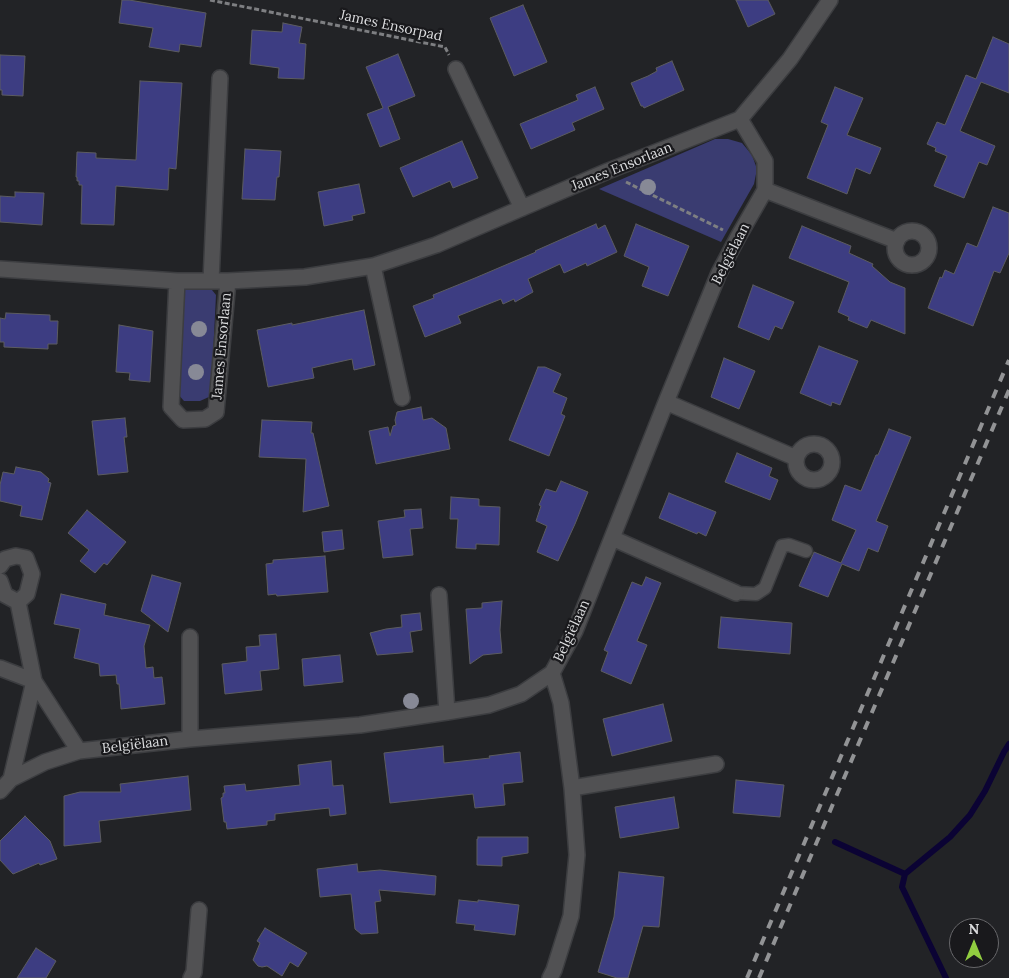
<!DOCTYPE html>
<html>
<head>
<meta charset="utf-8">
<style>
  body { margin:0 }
  #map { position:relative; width:1009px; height:978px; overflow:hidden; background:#222326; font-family:Lora,serif }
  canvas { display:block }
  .north { position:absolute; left:949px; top:918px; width:50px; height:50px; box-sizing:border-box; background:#19191c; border:1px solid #67676a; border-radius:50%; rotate:0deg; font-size:14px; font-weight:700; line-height:20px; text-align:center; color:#dbdcde }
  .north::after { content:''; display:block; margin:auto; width:18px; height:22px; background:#91cd40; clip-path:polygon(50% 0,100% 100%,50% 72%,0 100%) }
</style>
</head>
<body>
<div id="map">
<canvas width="1009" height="978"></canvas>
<div class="north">N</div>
</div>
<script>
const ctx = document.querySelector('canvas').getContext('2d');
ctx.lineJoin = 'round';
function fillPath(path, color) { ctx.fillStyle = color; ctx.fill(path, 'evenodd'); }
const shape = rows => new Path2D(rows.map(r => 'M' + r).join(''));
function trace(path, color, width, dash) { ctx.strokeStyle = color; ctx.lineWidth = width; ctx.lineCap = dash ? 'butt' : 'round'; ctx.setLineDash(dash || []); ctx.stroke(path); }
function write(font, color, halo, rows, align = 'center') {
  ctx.font = font + ' Lora,serif'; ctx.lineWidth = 4.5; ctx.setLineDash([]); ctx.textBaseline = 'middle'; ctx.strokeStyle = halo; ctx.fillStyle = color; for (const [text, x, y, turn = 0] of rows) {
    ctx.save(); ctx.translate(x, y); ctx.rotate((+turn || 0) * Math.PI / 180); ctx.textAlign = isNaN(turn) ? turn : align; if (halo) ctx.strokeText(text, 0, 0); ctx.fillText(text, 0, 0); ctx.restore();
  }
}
fillPath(shape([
  [715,139,728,139,742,143,752,155,757,169,754,184,721,242,599,189],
  [185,288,212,290,216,295,211,396,200,401,184,401,177,393,182,292]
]), '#3a3c71');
trace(shape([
  [835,842,905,874,950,837,970,815,985,791,1004,752,1009,744],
  [905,874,902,887,946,978]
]), '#0b0334', 6);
const building = shape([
  [122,0,129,0,206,13,201,47,180,44,179,52,149,47,153,28,119,23,122,0],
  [736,0,768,0,775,14,748,27,736,0],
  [523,5,547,62,514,76,490,18,523,5],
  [283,23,302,27,299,43,306,44,304,79,278,78,279,68,250,64,252,30,282,32,283,23],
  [993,37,1009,44,1009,93,981,82,960,131,995,146,987,165,979,162,964,198,934,186,947,156,935,151,936,148,927,144,937,122,945,125,966,75,976,79,993,37],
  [398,54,415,96,388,107,400,139,380,147,367,114,383,108,366,67,398,54],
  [0,55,25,56,23,96,2,95,2,90,0,90,0,55],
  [672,61,684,90,644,108,643,106,641,106,631,83,648,76,657,71,656,68,672,61],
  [140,81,182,83,176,169,169,168,168,190,116,186,114,225,81,224,82,185,79,185,79,181,77,181,77,177,76,177,77,152,96,153,96,158,136,160,140,81],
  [595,87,604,109,572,123,575,130,531,149,520,124,578,100,576,95,595,87],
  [835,87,863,98,847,135,881,148,870,174,856,168,847,194,807,178,828,125,821,122,835,87],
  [462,141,478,178,453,188,450,181,413,197,400,168,462,141],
  [245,149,281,151,279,177,277,177,275,200,242,199,245,149],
  [359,184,365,213,352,216,353,220,324,226,318,192,359,184],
  [15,192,44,193,42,225,0,222,0,196,15,197,15,192],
  [993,207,1009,213,1009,253,1000,273,994,271,973,326,928,308,940,277,942,278,945,270,954,274,967,243,977,247,993,207],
  [596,224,598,229,605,225,617,252,587,266,586,263,564,273,560,264,528,279,533,292,515,302,514,299,503,304,501,299,458,316,461,323,425,337,413,306,434,298,433,295,475,278,536,252,535,251,596,224],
  [636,224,689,246,668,296,642,286,649,267,624,256,636,224],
  [802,226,851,246,849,253,873,264,872,266,890,282,905,288,905,334,871,320,867,328,848,320,849,317,838,312,849,282,789,258,802,226],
  [753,285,794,302,782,329,775,326,769,340,738,327,753,285],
  [364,310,375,365,354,370,352,359,312,368,314,378,268,387,257,330,292,323,292,325,364,310],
  [6,313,50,315,50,321,58,321,57,344,48,344,48,349,4,347,4,342,0,342,0,318,5,319,6,313],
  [119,325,153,331,150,382,129,380,130,373,116,372,119,325],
  [819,346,858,361,840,405,832,402,831,406,800,393,819,346],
  [724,358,755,371,739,409,711,397,724,358],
  [538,367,545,367,561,374,553,392,567,398,561,414,565,416,549,456,509,440,538,367],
  [421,407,423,420,432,418,446,428,450,449,376,464,369,431,388,427,390,436,393,426,396,425,395,420,397,412,421,407],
  [125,418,127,437,124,437,128,472,98,475,92,421,125,418],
  [262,420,312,422,311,433,313,433,329,506,303,512,306,459,259,457,262,420],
  [889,429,911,437,876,521,888,526,878,552,868,548,859,571,842,564,828,597,799,586,814,552,841,563,856,530,832,520,845,485,861,491,876,455,878,455,889,429],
  [737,453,772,468,769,476,778,480,770,500,725,482,737,453],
  [16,467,41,472,49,479,48,482,51,483,42,520,20,516,22,506,0,501,0,485,3,472,14,474,16,467],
  [561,481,588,492,575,524,558,561,537,552,547,526,536,521,541,506,539,505,546,489,556,492,561,481],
  [669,493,716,512,706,536,698,532,697,534,659,518,669,493],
  [451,497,479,499,479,506,500,507,499,545,476,544,476,549,456,548,458,519,450,519,451,497],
  [421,509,423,528,410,529,413,555,383,558,378,521,405,517,404,510,421,509],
  [87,510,126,542,107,565,104,563,95,573,80,561,89,550,68,533,87,510],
  [342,530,344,549,324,552,322,532,342,530],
  [325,556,328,592,277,596,276,594,268,595,266,564,273,563,273,560,325,556],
  [152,575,181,583,168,632,141,611,152,575],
  [646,577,661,583,637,641,647,645,631,684,601,671,608,652,604,650,632,582,642,586,646,577],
  [61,594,106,604,104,615,150,625,144,646,146,668,153,667,154,678,162,677,165,704,121,709,119,684,117,684,116,675,100,676,99,664,74,658,80,629,54,624,61,594],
  [502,601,500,630,502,653,483,655,470,664,466,609,482,608,482,603,502,601],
  [420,613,422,630,410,632,413,652,377,655,370,633,386,629,402,627,401,615,420,613],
  [721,617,792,623,790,654,718,648,721,617],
  [276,634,279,669,260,671,262,690,225,694,222,664,247,661,246,647,260,646,259,635,276,634],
  [340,655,343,682,304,686,302,659,340,655],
  [663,704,672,741,612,756,603,719,663,704],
  [443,746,444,763,490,758,489,756,520,752,523,782,503,784,505,805,475,808,473,794,390,803,384,753,443,746],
  [331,761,333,786,343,785,346,814,330,816,329,808,275,814,275,820,267,821,267,825,227,829,226,822,224,822,221,798,223,797,223,793,225,793,224,786,245,784,246,791,300,785,298,765,331,761],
  [188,776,191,810,99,821,101,842,64,846,64,796,80,792,121,792,120,784,188,776],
  [736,780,784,785,780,817,733,813,736,780],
  [674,797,679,828,620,838,615,807,674,797],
  [25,816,50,841,57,859,40,865,39,863,13,874,0,860,0,841,25,816],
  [478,837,528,837,528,853,502,857,502,866,477,865,477,839,478,839,478,837],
  [357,864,358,872,380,870,436,876,435,895,379,890,381,901,375,902,378,933,361,934,355,929,351,894,320,897,317,869,357,864],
  [619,872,664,877,659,927,643,926,628,978,617,978,598,972,614,917,619,872],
  [459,900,478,902,478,900,519,905,515,935,474,930,475,925,456,923,459,900],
  [265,928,307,953,298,967,290,962,282,976,267,966,262,967,258,966,253,960,260,943,257,941,265,928],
  [36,948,56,961,46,978,17,978,36,948]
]);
fillPath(building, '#3d3d82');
trace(building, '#5c5c60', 1);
const service = shape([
  [736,593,756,594,765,588,782,546,789,545,806,551]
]);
const minor = shape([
  [456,69,522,208],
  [765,190,897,241],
  '895 248a17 17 0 1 1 34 0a17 17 0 1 1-34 0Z',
  [373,266,402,398],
  [0,269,177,281,228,281,305,277,373,266,436,245,608,171,740,119,790,59,830,0],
  [177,281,171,407,183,420,205,419,216,412,228,281],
  [211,281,220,78],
  [666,402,796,458],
  '796 462a18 18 0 1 1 36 0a18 18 0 1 1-36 0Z',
  [612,538,736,593],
  [0,566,5,559,16,556,26,558,32,574,27,594,18,602],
  [0,581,5,595,18,602],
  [439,595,447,712],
  [18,602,34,681,79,751],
  [190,637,190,739],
  [0,668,34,681],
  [11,779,34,681],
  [572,788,716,764],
  [0,791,11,779,45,762,79,751,190,739,360,725,447,712,489,705,521,694,552,673,575,631,666,402,719,273,738,237,765,190,765,161,740,119],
  [191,978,194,972,199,910],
  [550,978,554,970,571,916,577,855,572,788,561,703,552,673]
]);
trace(service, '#3c3d40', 15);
trace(minor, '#3c3d40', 18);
trace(shape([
  [210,0,445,47,449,55],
  [626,182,723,230]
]), '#7e7f82', 3, [5, 2.5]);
trace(service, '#515153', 12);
trace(minor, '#515153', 15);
trace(shape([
  [747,978,1009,360],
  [759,978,1009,390]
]), '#929395', 4, [9, 9]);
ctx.fillStyle = '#878996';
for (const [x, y] of [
  [648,187],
  [199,329],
  [196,372],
  [411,701]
]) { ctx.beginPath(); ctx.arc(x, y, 8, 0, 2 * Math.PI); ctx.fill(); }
write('14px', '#dbdcde', '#19191c', [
  ["James Ensorpad",391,26,12],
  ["James Ensorlaan",622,167,-22],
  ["Belgiëlaan",731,254,-63],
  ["James Ensorlaan",222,346,-85],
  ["Belgiëlaan",572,631,-65],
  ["Belgiëlaan",135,745,-7]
]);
</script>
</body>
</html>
